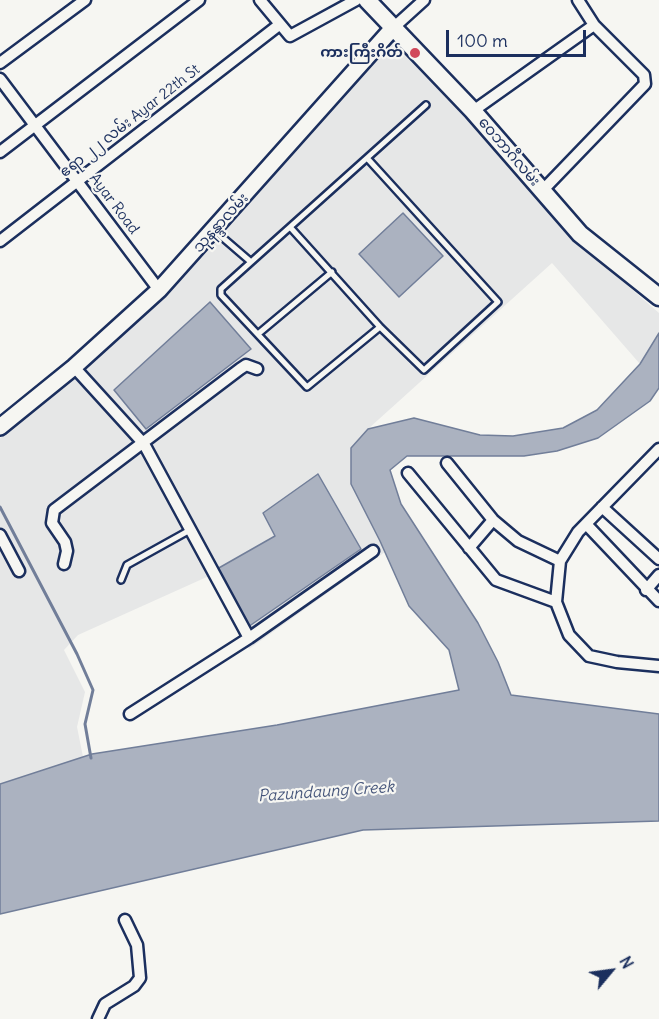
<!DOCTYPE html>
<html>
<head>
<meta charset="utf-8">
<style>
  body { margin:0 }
  #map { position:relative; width:659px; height:1019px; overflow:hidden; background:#f6f6f2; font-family:Delius,sans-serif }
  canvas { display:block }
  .north { position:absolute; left:581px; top:941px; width:60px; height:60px; -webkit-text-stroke:4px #f6f6f2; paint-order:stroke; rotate:61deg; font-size:16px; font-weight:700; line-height:24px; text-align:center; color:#1b2f5e }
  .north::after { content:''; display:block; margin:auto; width:21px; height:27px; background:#1b2f5e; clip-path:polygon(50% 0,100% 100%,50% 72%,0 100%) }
  .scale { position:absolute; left:446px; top:30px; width:140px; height:27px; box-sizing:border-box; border:3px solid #1b2f5e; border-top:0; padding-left:8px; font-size:18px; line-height:21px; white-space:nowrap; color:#1b2f5e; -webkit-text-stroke:4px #f6f6f2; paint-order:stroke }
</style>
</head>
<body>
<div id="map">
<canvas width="659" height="1019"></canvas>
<div class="north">N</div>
<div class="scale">100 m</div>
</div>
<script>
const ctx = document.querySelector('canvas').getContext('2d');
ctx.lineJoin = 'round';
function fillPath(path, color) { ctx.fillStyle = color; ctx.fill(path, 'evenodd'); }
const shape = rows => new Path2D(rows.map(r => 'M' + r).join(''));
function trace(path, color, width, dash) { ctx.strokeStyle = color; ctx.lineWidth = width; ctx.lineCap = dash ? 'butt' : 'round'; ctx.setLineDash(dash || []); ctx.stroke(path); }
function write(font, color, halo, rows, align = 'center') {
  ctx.font = font + ' Delius,"Noto Sans Myanmar",sans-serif'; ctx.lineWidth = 4.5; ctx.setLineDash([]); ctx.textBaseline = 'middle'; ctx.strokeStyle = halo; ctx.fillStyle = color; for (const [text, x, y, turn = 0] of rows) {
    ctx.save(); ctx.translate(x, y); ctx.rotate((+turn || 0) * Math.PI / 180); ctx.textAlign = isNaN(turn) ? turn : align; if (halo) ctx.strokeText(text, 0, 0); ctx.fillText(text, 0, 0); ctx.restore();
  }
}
fillPath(shape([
  [384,42,398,43,580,244,659,313,659,333,640,364,552,263,368,429,351,448,385,552,249,649,209,576,78,635,64,650,85,692,77,727,83,757,0,784,0,438,80,373,163,293,229,225,342,96]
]), '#e6e7e7');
const water = shape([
  [403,213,443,256,399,297,359,254,403,213],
  [210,302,251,349,146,429,114,390,210,302],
  [659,333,659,388,650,401,598,438,557,451,524,456,407,456,390,470,401,504,478,623,498,662,511,695,659,714,659,821,363,830,0,914,0,784,92,754,277,725,459,690,449,650,409,606,380,541,351,484,351,448,368,429,414,418,480,435,513,436,563,428,597,410,640,364,659,333],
  [318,474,361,549,248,627,217,569,275,536,263,513,318,474]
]);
fillPath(water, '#abb2c0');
trace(water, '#717e99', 1.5);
trace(shape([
  [0,507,77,654,93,690,85,724,91,758]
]), '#717e99', 3);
const lane = shape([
  [290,227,380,327,424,370,498,302,367,158],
  [215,231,251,262,426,105],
  [251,262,221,289,221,295,307,387,380,327],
  [258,334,332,272],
  [121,580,127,565,190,530]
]);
const street = shape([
  [260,0,290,36,356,0],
  [392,29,424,0],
  [0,63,85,0],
  [0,79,159,290],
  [473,111,594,25,578,0],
  [0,152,199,0],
  [542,191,645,84,644,75,594,25],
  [0,241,279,25],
  [74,367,144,444,249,638],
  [659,449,578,532,560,561,556,602,569,635,589,656,617,662,659,666],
  [447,463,493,520,518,541,560,561],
  [408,473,496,580,556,602],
  [602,507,659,559],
  [586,524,659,601],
  [0,535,19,571],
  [469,548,493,520],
  [64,564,67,551,65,542,52,523,54,510,240,369,246,365,257,369],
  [646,590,659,575],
  [130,714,249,638,373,551],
  [98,1019,105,1004,134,986,140,978,137,945,125,920]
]);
const secondary = shape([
  [0,427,74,367,159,290,392,29]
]);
const primary = shape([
  [367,0,473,111,580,234,659,297]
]);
trace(lane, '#1b2f5e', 10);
trace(street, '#1b2f5e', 15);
trace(secondary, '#1b2f5e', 20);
trace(primary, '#1b2f5e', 21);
trace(lane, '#f6f6f2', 5);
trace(street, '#f6f6f2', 10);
trace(secondary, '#f6f6f2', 15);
trace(primary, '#f6f6f2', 16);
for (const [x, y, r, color] of [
  [415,53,6,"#d1495b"]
]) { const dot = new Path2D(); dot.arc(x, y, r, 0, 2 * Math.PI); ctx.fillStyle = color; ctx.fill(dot); trace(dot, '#f6f6f2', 2); }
write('bold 15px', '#1b2f5e', '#f6f6f2', [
  ["ကားကြီးဂိတ်",403,53]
], 'right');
write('15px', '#1b2f5e', '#f6f6f2', [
  ["ဧရာ ၂၂ လမ်း Ayar 22th St",130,121,-38],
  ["ဝေဘာဂီလမ်း",509,152,49],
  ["Ayar Road",114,204,53],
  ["သုနန္ဒာလမ်း",221,223,-48]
]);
write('italic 16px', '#46567b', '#f6f6f2', [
  ["Pazundaung Creek",326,792,-4]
]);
</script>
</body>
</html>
